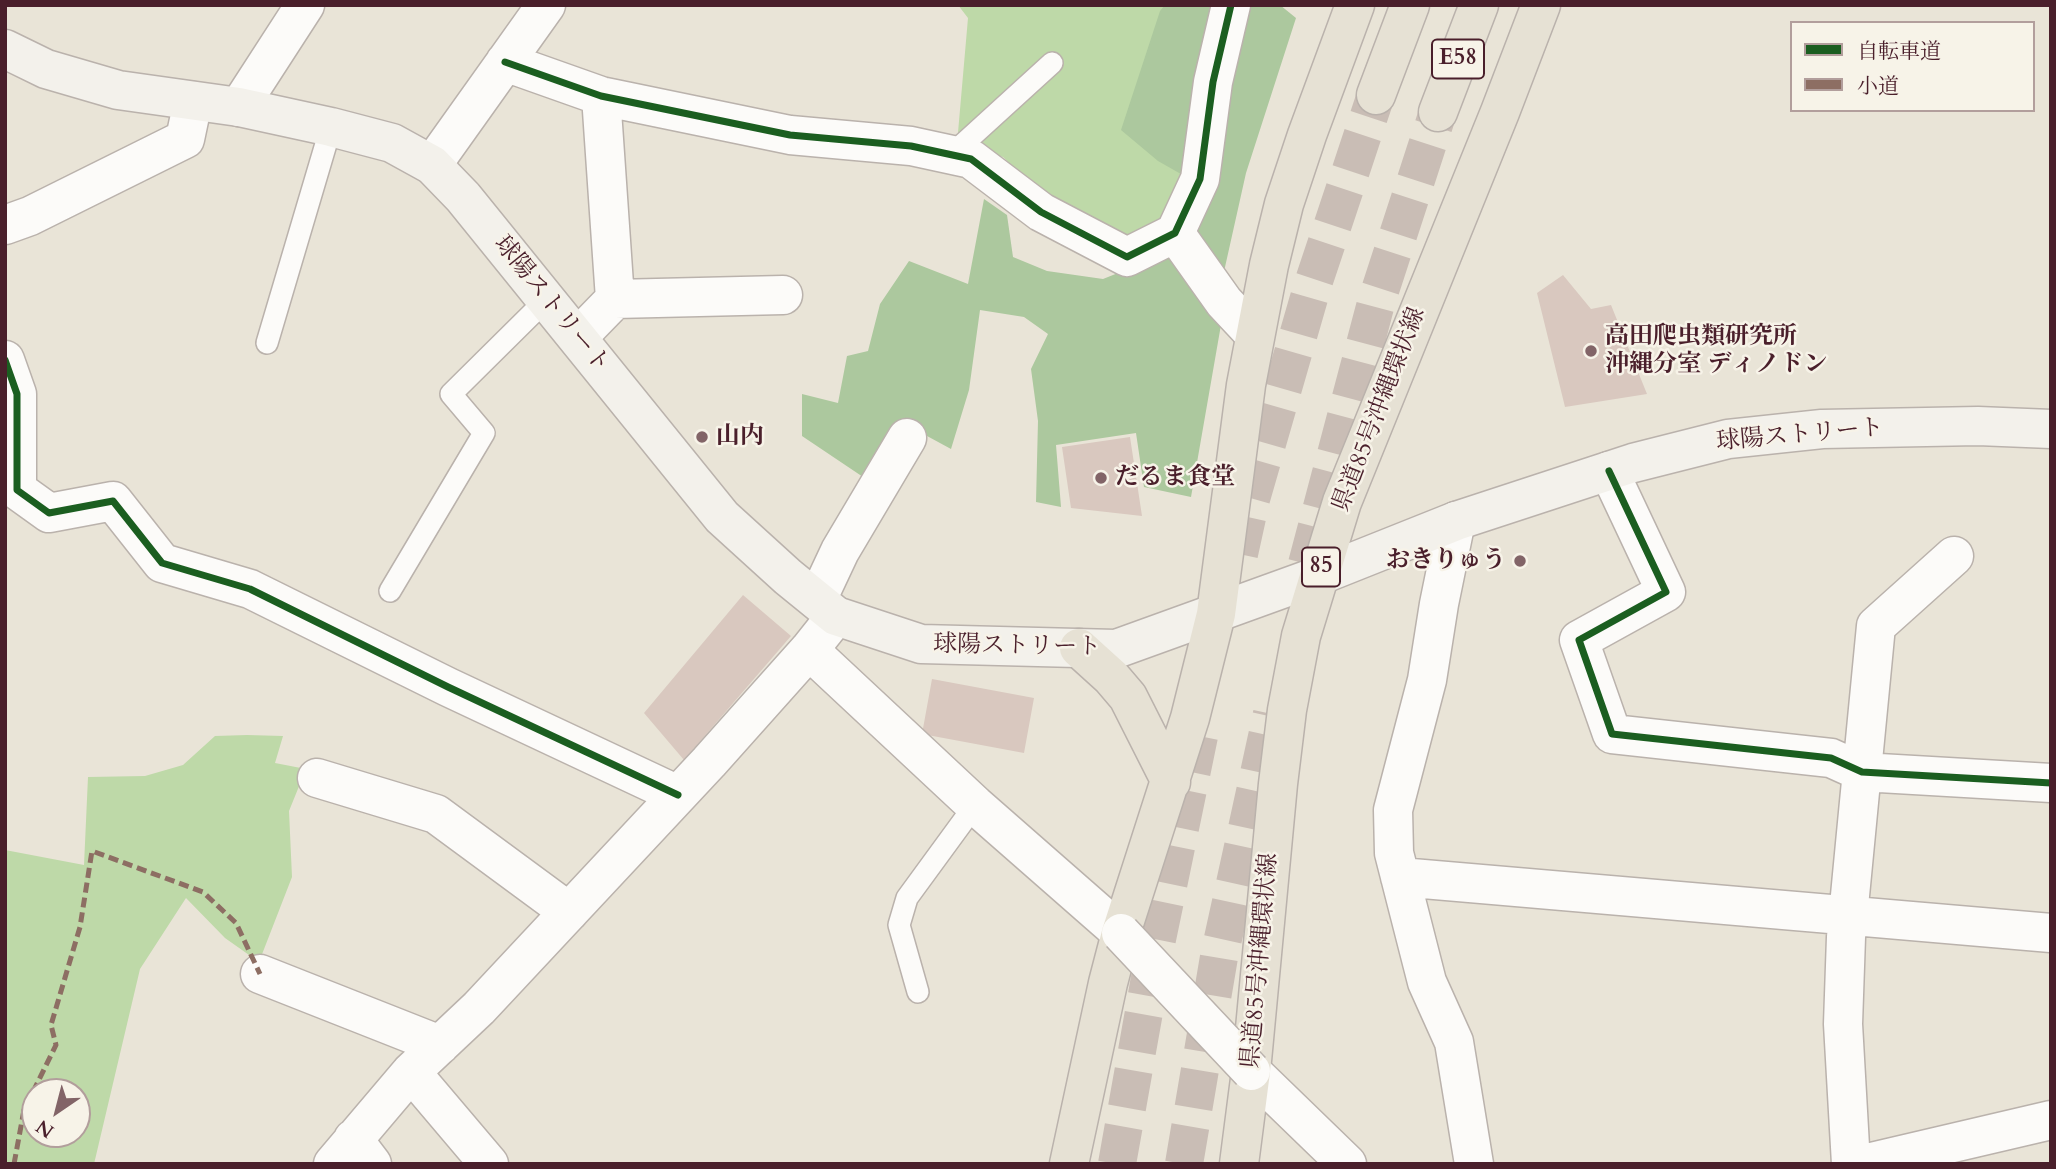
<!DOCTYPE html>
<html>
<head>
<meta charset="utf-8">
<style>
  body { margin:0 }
  #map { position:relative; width:2056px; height:1169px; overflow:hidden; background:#e9e4d7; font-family:Cardo,"Noto Serif JP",serif }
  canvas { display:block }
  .frame { position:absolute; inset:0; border:7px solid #4a1f2b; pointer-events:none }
  .legend { position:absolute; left:1790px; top:21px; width:245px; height:91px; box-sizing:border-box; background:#f7f3e8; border:2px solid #b29e9c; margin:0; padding:9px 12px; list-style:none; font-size:21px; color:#4a1f2b }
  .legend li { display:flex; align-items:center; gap:14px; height:35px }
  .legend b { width:35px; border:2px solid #b29e9c }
  .north { position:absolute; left:21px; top:1078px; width:70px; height:70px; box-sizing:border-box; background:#f7f3e8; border:2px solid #b29e9c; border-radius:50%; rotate:215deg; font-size:19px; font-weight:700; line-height:28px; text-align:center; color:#4a1f2b }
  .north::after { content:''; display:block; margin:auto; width:24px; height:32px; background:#826467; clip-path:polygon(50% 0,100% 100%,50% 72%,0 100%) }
</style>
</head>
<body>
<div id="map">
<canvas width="2056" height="1169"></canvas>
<div class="frame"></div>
<ul class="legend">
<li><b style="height:9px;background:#1b5e20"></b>自転車道</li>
<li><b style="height:9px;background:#8d6e63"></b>小道</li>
</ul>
<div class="north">N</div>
</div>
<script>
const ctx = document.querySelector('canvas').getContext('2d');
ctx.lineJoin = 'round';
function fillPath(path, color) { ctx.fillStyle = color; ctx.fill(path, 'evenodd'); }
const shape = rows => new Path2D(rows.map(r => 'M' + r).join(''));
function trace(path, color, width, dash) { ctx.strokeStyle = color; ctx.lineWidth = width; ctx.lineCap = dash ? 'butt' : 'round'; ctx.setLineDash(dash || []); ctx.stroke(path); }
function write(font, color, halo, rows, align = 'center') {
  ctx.font = font + ' Cardo,"Noto Serif JP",serif'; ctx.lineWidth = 5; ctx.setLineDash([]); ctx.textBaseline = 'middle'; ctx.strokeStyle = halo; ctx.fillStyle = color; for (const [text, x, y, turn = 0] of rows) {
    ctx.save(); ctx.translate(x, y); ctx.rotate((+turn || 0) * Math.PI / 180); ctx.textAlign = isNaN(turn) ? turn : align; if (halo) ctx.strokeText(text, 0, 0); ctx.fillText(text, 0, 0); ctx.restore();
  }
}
fillPath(shape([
  [958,5,1204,5,1200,149,1162,230,1135,244,1060,213,1003,157,957,144,968,18],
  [247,735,283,736,275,763,306,769,289,811,292,877,259,962,225,938,186,898,140,969,94,1164,5,1164,5,850,84,865,88,777,145,776,183,765,215,736],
  [35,1092,77,1092,77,1134,35,1134]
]), '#bed9a8');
fillPath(shape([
  [1165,5,1280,5,1296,18,1246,173,1221,285,1186,236,1195,182,1158,161,1121,130,1160,11],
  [984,199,1007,215,1013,257,1047,271,1103,279,1128,269,1170,244,1222,319,1191,497,1144,487,1136,433,1056,445,1061,507,1036,502,1038,421,1031,369,1048,334,1024,317,980,310,969,390,951,449,916,430,869,481,802,436,802,394,838,403,847,356,868,351,880,304,909,261,968,284]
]), '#acc89e');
fillPath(shape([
  [1563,275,1591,309,1611,305,1647,394,1565,407,1537,293],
  [1130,437,1142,516,1071,508,1062,447],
  [743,595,791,636,684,760,644,713],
  [932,679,1034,698,1024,753,922,734]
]), '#d9c8bf');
trace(shape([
  [1239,554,1251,499,1313,284,1376,95],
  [1307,564,1376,303,1438,112],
  [1117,1164,1156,944,1199,736],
  [1184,1164,1219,957,1272,714]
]), '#c9bdb5', 38, [38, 19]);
const service = shape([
  [951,155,1052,63],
  [267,343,331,127],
  [390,591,484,433,451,394,547,299],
  [918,992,899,925,907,898,975,805]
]);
const minor = shape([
  [505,62,601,96,790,135,911,146,971,159,1041,212,1127,257,1175,233,1200,179,1213,82,1231,5],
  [239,107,305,5],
  [432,165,546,5],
  [5,225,30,216,185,139,193,101],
  [1175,233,1224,302,1254,334],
  [615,299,783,295],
  [578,337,615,299,601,96],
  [5,360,17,394,17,490,49,513,113,501,162,563,250,589,448,687,678,795],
  [1609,471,1666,592,1579,640,1612,734,1831,758,1862,772,2051,783],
  [1456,521,1439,604,1427,680,1393,810,1394,853,1427,982,1454,1042,1474,1164],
  [817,600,840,551,907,438],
  [809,650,975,805,1121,933],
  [317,778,436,814,569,912],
  [1400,877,2051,933],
  [260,974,440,1045],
  [1251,1071,1347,1164],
  [411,1072,489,1164],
  [353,1139,372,1164],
  [333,1164,411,1072,479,1008,709,762,809,650,836,616],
  [1851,1164,1843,1024,1846,937,1876,626,1954,556],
  [1863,1164,2051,1120]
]);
const secondary = shape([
  [5,49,46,69,118,90,239,107,331,127,392,143,432,165,463,197,722,517,788,577,836,616,921,644,1116,649,1318,576,1456,521,1633,463,1728,439,1822,429,1978,426,2051,429]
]);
const primary = shape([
  [1079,648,1111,677,1128,697,1171,782],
  [1069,1164,1108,983,1121,933,1190,718,1216,614,1246,385,1269,265,1284,204,1307,135,1355,5],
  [1239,1164,1251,1071,1278,784,1287,710,1301,636,1342,502,1500,112,1541,5]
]);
const motorway = shape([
  [1376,95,1410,5],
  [1438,112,1479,5]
]);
trace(service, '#bab2ac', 24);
trace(minor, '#bab2ac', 41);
trace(secondary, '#bab2ac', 41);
trace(primary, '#bab2ac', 41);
trace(motorway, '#bab2ac', 41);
trace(service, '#fcfbf9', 21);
trace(minor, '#fcfbf9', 38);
trace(secondary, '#f3f1eb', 38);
trace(primary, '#e6e1d4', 38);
trace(motorway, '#e6e1d4', 38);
const minorBridge = shape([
  [1121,933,1251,1071]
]);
trace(minorBridge, '#bab2ac', 41, []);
trace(minorBridge, '#fcfbf9', 38);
trace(shape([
  [14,1164,24,1110,56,1045,51,1025,80,927,92,851,203,892,236,923,260,974]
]), '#8d6e63', 5, [10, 5]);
trace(shape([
  [505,62,601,96,790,135,911,146,971,159,1041,212,1127,257,1175,233,1200,179,1213,82,1231,5],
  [5,360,17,394,17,490,49,513,113,501,162,563,250,589,448,687,678,795],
  [1609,471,1666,592,1579,640,1612,734,1831,758,1862,772,2051,783]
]), '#1b5e20', 7);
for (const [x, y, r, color] of [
  [1591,351,7,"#826467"],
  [702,437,7,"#826467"],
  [1101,478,7,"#826467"],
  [1520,561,7,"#826467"]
]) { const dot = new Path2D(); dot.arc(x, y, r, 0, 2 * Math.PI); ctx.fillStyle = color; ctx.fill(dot); trace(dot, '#f7f3e8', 2.5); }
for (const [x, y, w] of [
  [1458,59,52],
  [1321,567,38]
]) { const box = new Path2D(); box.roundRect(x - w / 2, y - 19.5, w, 39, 5); ctx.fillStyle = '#f7f3e8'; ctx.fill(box); trace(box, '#4a1f2b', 2); }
write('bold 23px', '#4a1f2b', null, [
  ["E58",1458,59],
  ["85",1321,567]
]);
write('24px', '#4a1f2b', '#f7f3e8', [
  ["球陽ストリート",551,305,51],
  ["県道85号沖縄環状線",1380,410,-69],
  ["球陽ストリート",1800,436,-5],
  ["球陽ストリート",1017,647,1],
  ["県道85号沖縄環状線",1261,961,-85]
]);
write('bold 24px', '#4a1f2b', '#f7f3e8', [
  ["高田爬虫類研究所",1605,337],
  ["沖縄分室 ディノドン",1605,365],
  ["山内",716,437],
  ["だるま食堂",1115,478],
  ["おきりゅう",1506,561,"right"]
], 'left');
</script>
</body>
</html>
